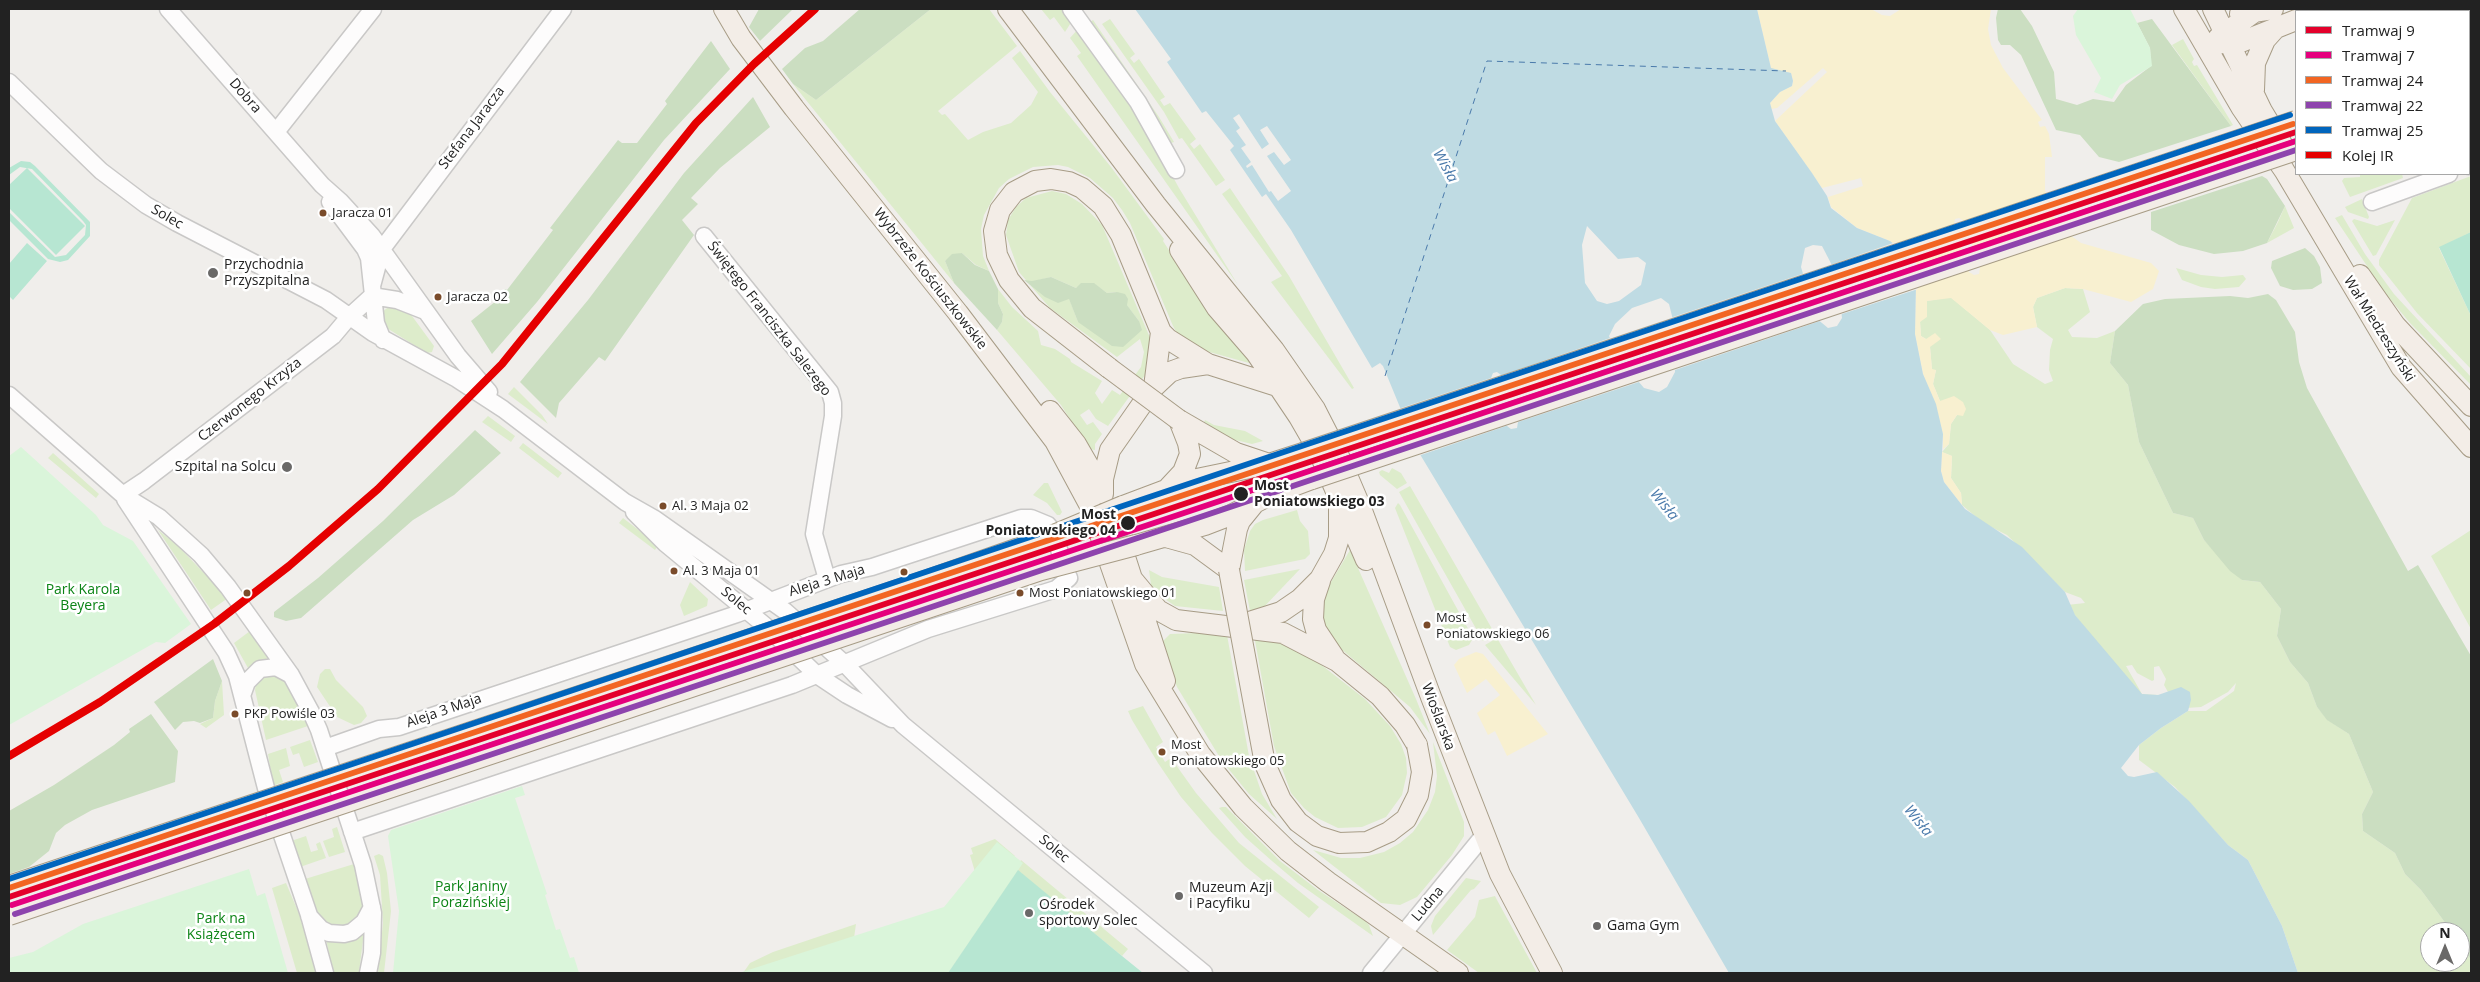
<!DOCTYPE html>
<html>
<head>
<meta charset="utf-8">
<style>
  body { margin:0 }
  #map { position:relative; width:2480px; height:982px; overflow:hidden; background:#f0eeeb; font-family:"Open Sans",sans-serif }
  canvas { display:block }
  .frame { position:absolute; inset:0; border:10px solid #222; pointer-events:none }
  .legend { position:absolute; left:2295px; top:10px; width:175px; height:165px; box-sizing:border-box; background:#fff; border:1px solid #a7a7a7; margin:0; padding:6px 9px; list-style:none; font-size:15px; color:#222 }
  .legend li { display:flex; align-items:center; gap:10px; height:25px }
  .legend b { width:25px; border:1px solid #a7a7a7 }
  .north { position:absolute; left:2420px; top:922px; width:50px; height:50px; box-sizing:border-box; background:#fff; border:1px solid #a7a7a7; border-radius:50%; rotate:0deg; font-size:14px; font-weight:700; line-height:20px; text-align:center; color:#222 }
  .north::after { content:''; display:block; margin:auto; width:18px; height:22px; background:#6a6968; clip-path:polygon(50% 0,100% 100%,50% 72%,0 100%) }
</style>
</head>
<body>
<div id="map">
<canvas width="2480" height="982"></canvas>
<div class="frame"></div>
<ul class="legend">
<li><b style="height:6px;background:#e4002b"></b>Tramwaj 9</li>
<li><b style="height:6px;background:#e5007d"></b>Tramwaj 7</li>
<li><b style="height:6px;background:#f26522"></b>Tramwaj 24</li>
<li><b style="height:6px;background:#8e44ad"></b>Tramwaj 22</li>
<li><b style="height:6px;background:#0065bd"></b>Tramwaj 25</li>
<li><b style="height:6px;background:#e50000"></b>Kolej IR</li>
</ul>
<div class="north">N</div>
</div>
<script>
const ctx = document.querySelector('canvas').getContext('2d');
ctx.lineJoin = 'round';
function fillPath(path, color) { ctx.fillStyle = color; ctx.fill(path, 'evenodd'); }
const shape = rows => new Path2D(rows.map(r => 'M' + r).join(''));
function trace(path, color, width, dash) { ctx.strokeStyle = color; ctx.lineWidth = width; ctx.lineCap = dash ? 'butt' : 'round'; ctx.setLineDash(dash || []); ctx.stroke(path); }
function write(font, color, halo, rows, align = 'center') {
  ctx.font = font + ' "Open Sans",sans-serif'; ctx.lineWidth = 5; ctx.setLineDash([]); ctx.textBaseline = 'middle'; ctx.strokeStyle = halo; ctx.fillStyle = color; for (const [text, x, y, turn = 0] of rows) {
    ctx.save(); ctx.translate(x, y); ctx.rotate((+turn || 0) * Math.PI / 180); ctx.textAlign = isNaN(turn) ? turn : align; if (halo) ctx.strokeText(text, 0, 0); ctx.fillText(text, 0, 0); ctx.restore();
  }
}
fillPath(shape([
  [931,9,989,9,1017,46,938,111,942,115,945,114,968,140,983,132,1011,123,1031,105,1038,92,1012,58,1020,51,1050,92,1111,167,1164,239,1163,241,1183,272,1250,362,1249,363,1202,350,1179,337,1173,326,1130,223,1122,210,1113,198,1090,178,1068,167,1058,165,1033,167,1009,179,999,188,984,215,981,229,983,256,989,271,976,265,962,253,945,261,954,283,793,84,816,100],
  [1041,9,1063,9,1072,21,1065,32,1054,17,1050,20],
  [1110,19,1135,54,1130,58,1134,63,1139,59,1165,97,1160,100,1164,106,1170,103,1196,139,1190,144,1194,149,1200,144,1225,180,1216,186,1182,138,1179,139,1164,112,1102,24],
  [1093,20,1159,117,1174,142,1171,143,1155,116,1089,23],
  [1078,29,1140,117,1179,188,1238,285,1077,56,1081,53,1070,38],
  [2183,39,2194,59,2192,62,2194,66,2197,65,2233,125,2231,126,2172,45],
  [2360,174,2402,174,2403,178,2350,197,2342,181,2344,178,2360,177],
  [2471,176,2471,232,2439,248,2471,316,2471,369,2417,313,2379,265,2379,260,2412,198],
  [1230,188,1289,276,1354,388,1352,389,1271,282,1282,276,1222,194],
  [1052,191,1066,194,1082,204,1102,225,1151,340,1148,371,1108,426,1096,419,1089,409,1080,415,1087,425,1093,422,1102,434,1095,444,1095,450,1089,449,1061,405,997,330,1002,322,1003,314,998,303,998,289,1012,307,1038,331,1041,345,1055,349,1070,359,1071,362,1102,381,1095,393,1102,404,1112,390,1120,395,1141,367,1144,352,1140,339,1117,357,1050,308,1019,272,1006,235,1008,220,1016,207,1026,198],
  [1051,277,1076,288,1093,283,1107,293,1117,292,1139,321,1078,322,1069,298,1026,280,1031,282],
  [2362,199,2369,217,2368,219,2348,212,2345,207],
  [2285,206,2294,228,2267,243,2278,222],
  [2342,215,2365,254,2394,294,2471,377,2471,385,2410,323,2385,293,2335,218],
  [2354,219,2377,226,2395,220,2376,255,2373,256,2352,221],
  [2176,268,2201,275,2222,277,2243,275,2246,279,2239,287,2215,289,2201,287,2182,280],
  [2065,288,2083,289,2090,312,2068,330,2072,337,2097,338,2115,331,2110,363,2128,385,2139,442,2173,513,2193,518,2204,540,2242,580,2260,582,2281,609,2277,636,2290,662,2308,683,2317,707,2328,720,2349,734,2373,792,2362,814,2363,831,2395,853,2405,874,2421,890,2452,932,2430,932,2430,962,2460,962,2460,943,2471,960,2471,973,2298,973,2282,926,2248,860,2228,845,2175,787,2139,760,2139,745,2161,728,2188,711,2206,711,2234,691,2236,683,2228,692,2201,707,2186,708,2168,692,2164,685,2166,679,2159,666,2154,667,2154,680,2152,681,2137,673,2132,665,2126,666,2142,694,2158,695,2138,697,2067,605,2085,603,2081,598,2065,592,2007,535,1983,523,1962,505,1961,493,1951,478,1952,456,1942,452,1949,444,1951,424,1957,415,1940,401,1933,384,1936,370,1932,370,1930,347,1926,339,1921,336,1920,322,1927,301,1951,297,1990,330,2013,364,2045,384,2053,381,2049,370,2050,350,2053,339,2037,327,2033,307,2037,298],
  [391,305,407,311,412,316,434,346,432,352,427,353,385,327,382,312],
  [514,387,542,415,548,424,508,394],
  [488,416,515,436,511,442,482,422],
  [1205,420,1214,425,1245,431,1263,441,1252,444,1231,439,1204,422],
  [523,443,562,473,558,478,519,448],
  [53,453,99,494,96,498,48,458],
  [1392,468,1401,473,1407,483,1397,489,1380,475,1379,472,1382,470,1389,473],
  [1044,483,1048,483,1062,512,1060,515,1057,515,1047,503,1033,495],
  [1410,486,1495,634,1483,641,1399,492],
  [1398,503,1400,505,1471,634,1472,640,1469,645,1456,650,1450,647,1395,508],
  [1297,510,1300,521,1308,531,1310,554,1305,559,1245,571,1244,550,1250,531,1255,524,1263,520],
  [623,518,658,545,655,550,619,523],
  [158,530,176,544,228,598,211,610],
  [2471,530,2471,629,2431,556],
  [1350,550,1416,699,1430,734,1410,707,1328,638,1320,624,1321,599],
  [1300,569,1262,609,1250,611,1244,580],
  [1149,570,1162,577,1219,587,1223,611,1175,606,1159,595,1151,585],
  [690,582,708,599,707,606,684,616,680,605],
  [250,631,268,658,248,668,234,643],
  [1198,633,1227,635,1249,756,1262,794,1277,819,1249,794,1222,761,1177,687,1162,647,1163,641,1170,634],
  [1254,635,1271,636,1315,660,1365,699,1390,726,1401,744,1406,758,1407,773,1402,795,1386,817,1362,827,1338,828,1315,817,1304,808,1291,793,1274,746],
  [1497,638,1536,705,1485,645],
  [325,669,330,669,336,680,363,707,367,716,361,723,354,725,337,717,317,687,320,674],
  [266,672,284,678,308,726,266,740,255,690,256,682],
  [222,681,224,715,206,728,200,724,213,718,215,701],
  [1143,706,1163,742,1156,747,1165,762,1171,758,1196,793,1239,843,1319,907,1309,918,1245,866,1212,833,1181,797,1158,763,1132,720,1128,711],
  [310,740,318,762,304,767,299,753,293,755,290,747],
  [1433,742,1464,822,1464,836,1452,855,1417,897,1400,905,1381,903,1313,850,1341,858,1360,858,1384,852,1400,843,1413,832,1428,810,1435,792,1437,776],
  [286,748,290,766,279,770,283,782,273,786,268,754],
  [1222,807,1226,807,1280,861,1318,890,1365,921,1369,925,1373,936,1298,883,1272,861,1245,837,1219,808],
  [337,827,345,852,329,857,323,841,334,837,332,829],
  [306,836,311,852,318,850,316,844,320,842,326,858,300,867,291,841],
  [995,839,1015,856,1003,874,978,882,970,855,973,854,971,848],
  [379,854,383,856,387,873,391,911,384,973,378,973,383,923,380,875,374,856],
  [1021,860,1128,949,1122,956,1018,871,948,973,945,973],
  [354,864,362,897,362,910,360,916,349,925,335,927,324,923,317,913,305,879],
  [1466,878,1481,881,1474,889,1471,890,1433,935,1431,926,1435,916],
  [286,883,300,916,316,973,297,973,272,888],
  [1495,896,1497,900,1537,973,1479,973,1447,950,1475,917,1479,900],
  [856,924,849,973,743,973,750,963,773,952],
  [364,932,359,973,333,973,326,939]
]), '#ddeccb');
fillPath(shape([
  [759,9,793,9,760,41,749,27],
  [860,9,931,9,816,100,793,84,782,69,805,48,823,41],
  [1998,9,2020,9,2032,26,2054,72,2056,99,2077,105,2093,99,2114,102,2126,85,2151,66,2150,48,2137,23,2152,19,2231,126,2119,162,2099,157,2080,135,2056,130,2021,55,2010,45,2001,45,1998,40,1996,18],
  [2369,9,2471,9,2471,35,2469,36,2469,11,2358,11],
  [711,41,730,69,664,140,537,302,492,354,471,321,496,301,505,289,507,290,553,230,550,228,618,140,622,143,637,143,667,104,665,101],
  [753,97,770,127,720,168,691,198,698,204,682,220,694,235,605,361,599,357,559,403,556,418,520,382,588,300,684,173],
  [2262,176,2267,179,2285,206,2267,243,2243,251,2214,254,2179,245,2151,230,2151,212],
  [2305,248,2314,256,2320,267,2322,283,2312,289,2293,290,2280,286,2271,268,2272,261],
  [962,253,975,265,989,271,998,289,998,303,1003,314,1002,322,997,330,954,283,945,261,952,254],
  [1051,277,1076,288,1081,283,1094,283,1107,293,1117,292,1125,294,1128,299,1127,305,1139,321,1142,330,1123,347,1112,346,1078,322,1069,299,1058,303,1045,297,1024,280,1032,281],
  [2268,294,2276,300,2295,332,2299,362,2307,388,2408,571,2418,565,2471,656,2471,960,2460,943,2460,932,2452,932,2421,890,2405,874,2395,853,2363,831,2362,814,2373,792,2349,734,2327,720,2317,707,2308,683,2290,662,2277,636,2281,609,2260,582,2242,580,2230,571,2204,540,2193,518,2173,513,2139,442,2128,385,2110,363,2115,331,2143,304,2165,299,2230,296,2248,298],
  [475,430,501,453,454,495,413,520,301,618,286,621,274,617,274,612,318,578,383,521],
  [213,659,222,681,215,701,213,718,200,723,194,721,183,722,175,730,154,702],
  [151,714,178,751,175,782,92,810,65,825,56,833,49,851,29,867,9,874,9,811,54,785,114,745,130,732,129,729]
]), '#cbdec1');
fillPath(shape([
  [1757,9,1871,9,1882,15,1890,16,1901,9,1991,9,1988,29,1991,45,2003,68,2042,120,2038,122,2040,127,2045,126,2049,134,2052,157,2045,157,2045,190,2052,214,2066,232,2081,243,2151,263,2159,271,2153,289,2131,302,2083,289,2065,288,2037,298,2033,307,2037,327,2003,335,1990,330,1951,298,1927,301,1927,317,1920,322,1921,336,1926,339,1935,333,1941,339,1930,347,1932,369,1936,370,1933,384,1940,401,1954,396,1963,402,1966,409,1963,416,1957,415,1951,424,1949,444,1943,449,1943,434,1935,404,1923,374,1915,334,1916,284,1902,250,1890,241,1857,228,1831,207,1828,197,1863,186,1861,178,1822,188,1775,121,1827,72,1823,68,1777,108,1771,109,1770,103,1780,92,1792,86,1793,81,1791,73,1771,69],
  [1959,218,1964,221,1980,268,1979,274,1974,275,1969,272,1954,224,1955,219],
  [1942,452,1952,456,1951,478,1961,493,1962,505,1944,482,1941,471],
  [1476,652,1483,654,1548,734,1507,756,1495,731,1488,735,1477,713,1500,695,1486,679,1467,693,1454,665,1459,659]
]), '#f8f0d0');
fillPath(shape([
  [2078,9,2130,9,2150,48,2152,66,2120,85,2112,99,2094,92,2101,78,2076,35,2073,16],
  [21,447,96,515,103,525,133,541,191,624,165,643,156,642,9,725,9,456],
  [522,786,525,795,515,798,547,894,545,895,556,930,560,929,570,958,574,957,579,973,393,973,399,911,388,836,391,830],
  [997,842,1023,863,948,973,739,973,944,907],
  [249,869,257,896,265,893,288,973,9,973,9,958,33,952,83,924]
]), '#daf5da');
fillPath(shape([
  [21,161,30,162,35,166,90,222,90,236,68,260,60,262,48,259,9,220,9,212,55,257,66,255,85,235,86,225,83,221,32,169,20,167,9,175,9,168],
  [27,168,85,226,56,255,9,208,9,185],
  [2471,232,2471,316,2439,247],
  [27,243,47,261,13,300,9,296,9,264],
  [1018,870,1122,956,1143,973,948,973]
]), '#b7e6d2');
fillPath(shape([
  [1135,9,1757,9,1771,68,1791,73,1793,81,1792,86,1780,92,1770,103,1775,121,1812,173,1827,196,1831,208,1857,228,1890,241,1902,250,1916,284,1915,334,1923,374,1936,404,1943,434,1941,471,1944,482,1965,509,2022,547,2065,592,2075,615,2142,694,2158,695,2181,687,2190,692,2191,700,2188,711,2161,728,2139,745,2121,768,2128,776,2134,777,2157,772,2189,801,2228,845,2248,860,2282,926,2298,973,1729,973,1639,818,1418,451,1383,366,1380,363,1372,368,1291,230,1266,194,1262,197,1230,150,1234,146,1206,111,1202,113,1167,62,1171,59],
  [1587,226,1618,259,1638,257,1646,263,1641,285,1619,301,1607,304,1597,301,1585,283,1582,245],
  [1813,245,1822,246,1837,275,1842,318,1837,326,1828,328,1816,318,1801,267,1805,248],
  [1661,298,1669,304,1674,324,1675,372,1667,387,1659,392,1644,388,1627,368,1614,347,1609,336,1615,324,1632,308],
  [1497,372,1501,375,1518,422,1517,428,1511,429,1507,426,1491,378,1493,373]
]), '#bfdbe3');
fillPath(shape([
  [1239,114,1262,149,1269,144,1260,130,1267,126,1291,160,1284,165,1274,152,1267,156,1291,191,1278,201,1271,191,1269,192,1252,165,1247,168,1246,166,1251,162,1241,148,1246,145,1236,131,1240,128,1233,118],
  [1896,242,1916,263,1918,289,1839,315,1835,276,1830,265],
  [1805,273,1819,316,1823,320,1672,371,1670,318],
  [1613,337,1629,366,1642,381,1515,423,1499,376],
  [1494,377,1509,425,1418,456,1398,409]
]), '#f0eeeb');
trace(shape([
  [1385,376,1487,61,1786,71]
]), '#4a7aab', 1, [6, 5]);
trace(shape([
  [1105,501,1126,560]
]), '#c7c5c3', 20, [20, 10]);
const minor = shape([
  [168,9,322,185,340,201,372,236,458,356,489,392],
  [1071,9,1138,102,1176,170],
  [9,82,101,171,146,205,177,223,326,300,373,333,457,379,503,409,625,502,655,519,785,611,845,664,903,725,1204,973],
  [276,132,373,9],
  [2469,166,2471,166],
  [330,202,365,249,369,258,376,323,383,340],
  [2372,202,2449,174],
  [704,236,830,392,833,403,833,416,814,534,827,579],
  [372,286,382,249,563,9],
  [9,395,123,495,159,517,201,555,228,587,291,675,311,712,319,730,363,865,373,913,372,953,368,973],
  [123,495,144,481,333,336,349,317,372,296,397,300,425,311],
  [125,499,226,652,237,676,266,788,309,915,325,973],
  [634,512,666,544,768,628,817,675,847,695,892,719],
  [243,693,247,682,260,669,276,667,291,675],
  [325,748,379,729,399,727,737,614,841,574,872,567,1021,518,1031,518,1048,525,1053,531,1066,571,1069,578,1056,589,928,629,792,685,352,832],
  [309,916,321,929,329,933,344,934,352,932,364,922,372,907],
  [1371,973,1484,835]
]);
const major = shape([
  [724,9,741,38,794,108,958,313,1055,441,1090,506,1145,664,1200,754,1243,807,1288,851,1328,882,1458,973],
  [1008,9,1156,205,1274,350,1315,409,1338,454,1361,508,1431,697,1500,874,1552,973],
  [2184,9,2241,107,2284,170,2401,367,2471,447],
  [2213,9,2262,111,2282,144],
  [2332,11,2342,9],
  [2240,14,2273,9],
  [2218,38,2229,42,2241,42,2296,20],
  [2219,44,2225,33,2253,13],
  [2469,61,2471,60],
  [2254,90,2255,63,2265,40,2274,30],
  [2469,97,2471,96],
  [2469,131,2471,133],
  [1180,250,1217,308,1256,353,1299,417,1318,450,1366,560],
  [2360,275,2395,325,2471,406],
  [1109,368,1032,308,1009,280,997,255,994,231,1000,210,1014,192,1035,181,1051,179,1069,182,1082,188,1103,206,1121,235,1161,332,1168,339,1208,364,1277,386],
  [1154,387,1161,332],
  [1050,411,1076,444,1102,489],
  [1179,420,1236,453,1266,463],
  [1169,487,1183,472,1190,454,1188,443,1179,420],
  [1103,494,1103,479,1110,450,1154,387,1170,372,1181,368,1208,364],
  [1123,506,1192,480,1269,464,1303,453],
  [1166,537,1195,545,1229,570,1237,529,1240,521,1253,505],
  [1136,545,1205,525,1231,515,1272,494,1312,479],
  [1126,560,1165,681],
  [1133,580,1158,610,1176,620,1283,633,1337,661,1380,696,1405,725,1417,745],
  [1320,581,1314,599,1313,619,1316,630,1334,657],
  [1246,623,1281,612,1300,599,1320,579,1334,554,1339,538,1339,503]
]);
trace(minor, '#c9c8c7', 19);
trace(major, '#a79c86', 22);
trace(minor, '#fdfcfc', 16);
trace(major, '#f3ede7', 20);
const majorBridge = shape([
  [1109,368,1179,420],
  [1303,453,2296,121],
  [1312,479,2296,150],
  [1229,570,1265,764,1281,800,1298,822,1317,836,1339,843,1367,842,1389,832,1406,819,1418,795,1422,772,1417,745],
  [9,886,928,580,1042,540,1123,506],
  [9,915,1041,570,1136,545]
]);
trace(majorBridge, '#a79c86', 22, []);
trace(majorBridge, '#f3ede7', 20);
trace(shape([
  [9,756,100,702,214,624,289,566,378,489,502,364,696,123,754,64,815,9]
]), '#e50000', 8);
trace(shape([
  [9,897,2296,132]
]), '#e4002b', 6);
trace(shape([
  [12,905,2296,141]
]), '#e5007d', 6);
trace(shape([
  [9,888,2293,124]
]), '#f26522', 6);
trace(shape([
  [15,914,2296,150]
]), '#8e44ad', 6);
trace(shape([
  [9,879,2290,115]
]), '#0065bd', 6);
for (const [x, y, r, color] of [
  [323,213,4.5,"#7a4b2a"],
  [213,273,6,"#6a6968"],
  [438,297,4.5,"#7a4b2a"],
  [287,467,6,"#6a6968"],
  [1241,494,8,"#222"],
  [663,506,4.5,"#7a4b2a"],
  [1128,523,8,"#222"],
  [674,571,4.5,"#7a4b2a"],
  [904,572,4.5,"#7a4b2a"],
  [247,593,4.5,"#7a4b2a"],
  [1020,593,4.5,"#7a4b2a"],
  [1427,625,4.5,"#7a4b2a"],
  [235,714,4.5,"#7a4b2a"],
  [1162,752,4.5,"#7a4b2a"],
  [1179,896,5,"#6a6968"],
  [1029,913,5,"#6a6968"],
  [1597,926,5,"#6a6968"]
]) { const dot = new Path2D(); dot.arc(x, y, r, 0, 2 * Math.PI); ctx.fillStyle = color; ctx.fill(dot); trace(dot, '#fff', 2); }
write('13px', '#222', '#fff', [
  ["Jaracza 01",332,213],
  ["Jaracza 02",447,297],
  ["Al. 3 Maja 02",672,506],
  ["Al. 3 Maja 01",683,571],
  ["Most Poniatowskiego 01",1029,593],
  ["Most",1436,618],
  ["Poniatowskiego 06",1436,634],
  ["PKP Powiśle 03",244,714],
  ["Most",1171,745],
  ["Poniatowskiego 05",1171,761]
], 'left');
write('14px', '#222', '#fff', [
  ["Dobra",245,96,49],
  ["Stefana Jaracza",472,128,-53],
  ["Solec",167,217,30],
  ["Wybrzeże Kościuszkowskie",930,279,52],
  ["Świętego Franciszka Salezego",769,319,52],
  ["Wał Miedzeszyński",2379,329,58],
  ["Czerwonego Krzyża",250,400,-38],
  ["Aleja 3 Maja",827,581,-17],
  ["Solec",736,601,40],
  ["Aleja 3 Maja",444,711,-19],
  ["Wioślarska",1438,717,69],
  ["Solec",1054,849,40],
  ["Ludna",1428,904,-50]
]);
write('14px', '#222', '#fff', [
  ["Przychodnia",224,265],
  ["Przyszpitalna",224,281],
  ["Szpital na Solcu",276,467,"right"],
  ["Muzeum Azji",1189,888],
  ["i Pacyfiku",1189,904],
  ["Ośrodek",1039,905],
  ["sportowy Solec",1039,921],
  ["Gama Gym",1607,926]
], 'left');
write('bold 14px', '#222', '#fff', [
  ["Most",1254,486],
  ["Poniatowskiego 03",1254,502],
  ["Most",1116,515,"right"],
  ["Poniatowskiego 04",1116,531,"right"]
], 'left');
write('14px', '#0c8416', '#fff', [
  ["Park Karola",83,590],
  ["Beyera",83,606],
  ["Park Janiny",471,887],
  ["Porazińskiej",471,903],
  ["Park na",221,919],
  ["Książęcem",221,935]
]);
write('italic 15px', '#4a7aab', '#fff', [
  ["Wisła",1445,166,61],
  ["Wisła",1664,505,51],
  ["Wisła",1918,821,51]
]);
</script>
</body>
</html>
